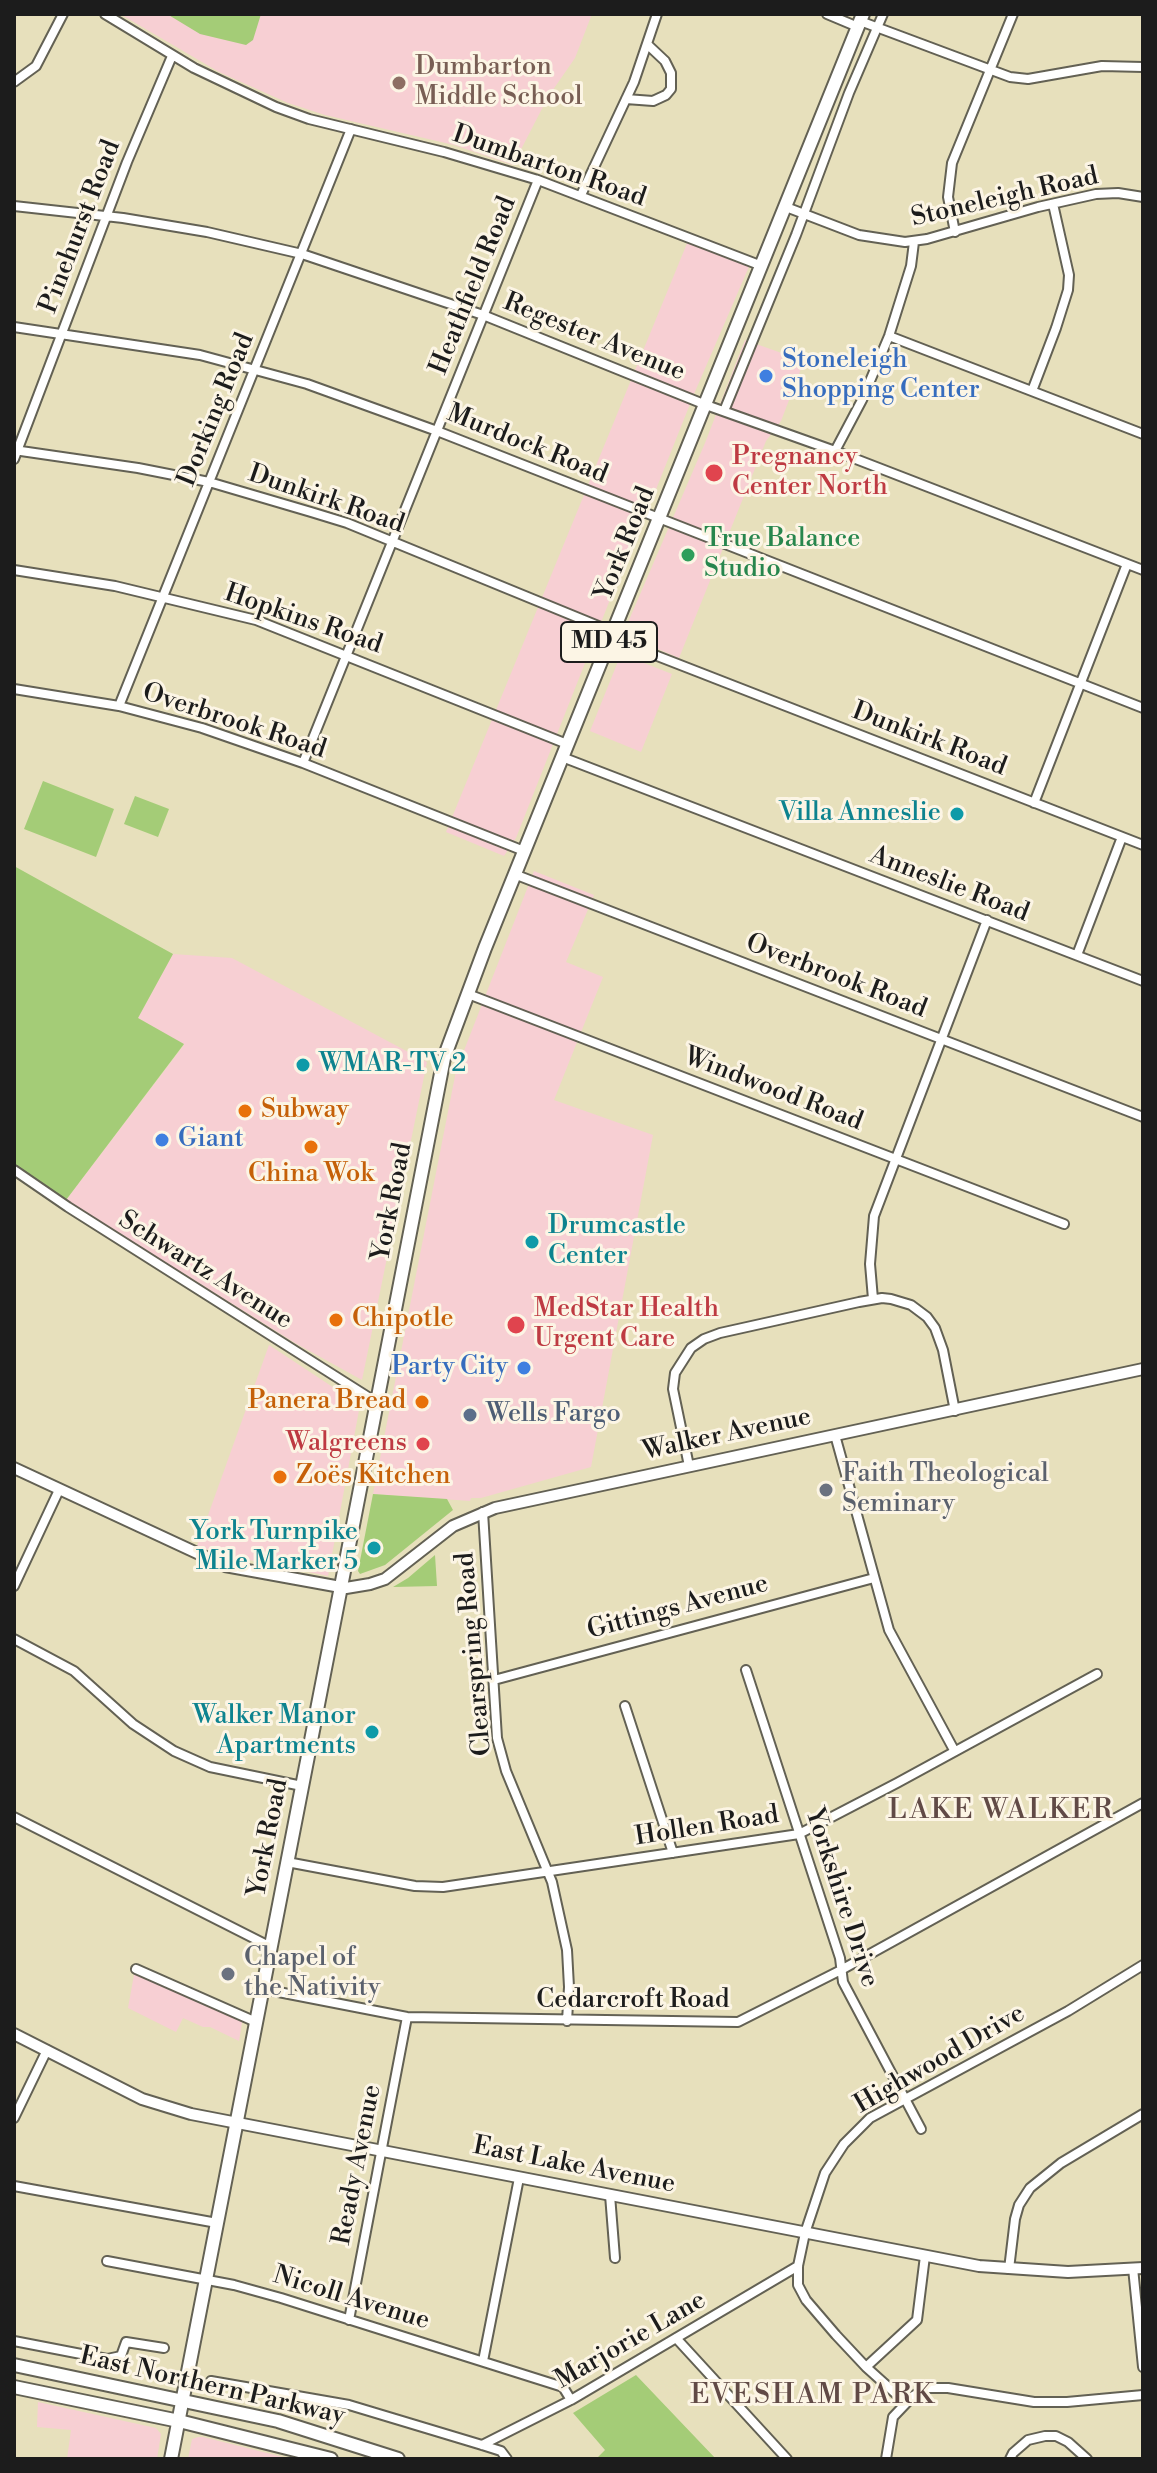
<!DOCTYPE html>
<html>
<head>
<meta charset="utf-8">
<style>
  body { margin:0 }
  #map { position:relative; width:1157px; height:2473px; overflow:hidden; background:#e7e0bc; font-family:"Libre Bodoni",serif }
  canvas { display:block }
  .frame { position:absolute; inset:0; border:16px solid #1c1c1c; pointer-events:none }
</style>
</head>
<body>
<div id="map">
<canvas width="1157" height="2473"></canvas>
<div class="frame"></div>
</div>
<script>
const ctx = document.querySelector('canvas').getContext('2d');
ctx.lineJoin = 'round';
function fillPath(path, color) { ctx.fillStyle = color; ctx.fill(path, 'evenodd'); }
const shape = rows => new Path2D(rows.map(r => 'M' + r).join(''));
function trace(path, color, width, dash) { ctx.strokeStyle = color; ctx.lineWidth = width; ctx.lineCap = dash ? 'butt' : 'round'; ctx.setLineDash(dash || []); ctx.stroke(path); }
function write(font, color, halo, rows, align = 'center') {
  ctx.font = font + ' "Libre Bodoni",serif'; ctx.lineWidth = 6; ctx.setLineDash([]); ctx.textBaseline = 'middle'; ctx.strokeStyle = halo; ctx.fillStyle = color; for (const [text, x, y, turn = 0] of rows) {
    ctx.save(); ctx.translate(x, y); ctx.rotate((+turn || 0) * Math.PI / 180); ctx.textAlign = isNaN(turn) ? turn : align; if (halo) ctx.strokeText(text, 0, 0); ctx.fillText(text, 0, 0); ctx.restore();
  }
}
fillPath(shape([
  [120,14,592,14,575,58,548,97,513,165,454,145,325,115,288,103,219,72],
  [690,236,751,262,694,394,649,507,641,521,516,838,504,856,446,832],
  [745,340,804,361,781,421,766,441,679,658,623,634,705,443],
  [621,654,672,674,641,752,590,731],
  [534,871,594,895,566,962,603,977,554,1100,653,1135,591,1467,481,1498,471,1498,470,1501,373,1494,456,1071],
  [173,954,232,958,427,1062,362,1380,295,1343,66,1200,184,1045,138,1018],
  [269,1345,360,1405,328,1576,225,1555,197,1546],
  [135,1969,243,2017,239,2041,210,2027,203,2027,183,2018,176,2032,128,2008],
  [38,2402,156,2428,161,2434,157,2459,67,2459,71,2430,37,2427],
  [198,2437,203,2437,291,2459,188,2459,192,2439]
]), '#f7cfd3');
fillPath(shape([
  [167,14,261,14,253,40,246,45,200,34],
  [43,781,114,809,96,857,24,829],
  [135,796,169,809,158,837,124,824],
  [14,866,173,954,138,1018,184,1044,66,1200,14,1164],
  [373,1494,447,1499,453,1510,385,1565,360,1574,358,1571],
  [435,1555,437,1586,393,1587,408,1578],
  [636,2375,716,2459,596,2459,605,2450,573,2413]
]), '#a4cc77');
const minor = shape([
  [105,14,194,68,276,107,309,119,444,152,538,180,762,266],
  [827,14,858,27],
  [860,21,1010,77,1028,79,1102,66,1143,67],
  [14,82,36,66,63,14],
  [626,99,653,101,666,95,671,89,671,73,665,61,648,45],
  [581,195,634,82,657,14],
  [14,206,123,218,207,232,302,254,483,315,706,405,835,451,1143,570],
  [786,207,859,235,905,242,927,239,1038,207,1096,194,1118,193,1143,197],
  [955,232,948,197,952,163,1013,14],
  [14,327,200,355,307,384,437,431,1143,708],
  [889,336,1143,434],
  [1032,391,1056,328,1068,290,1069,275,1053,204],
  [724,411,796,235,849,93,883,14],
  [14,450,138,468,209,482,311,512,347,523,613,632],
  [835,451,862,400,889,336,911,266,914,242],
  [14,459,127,162,172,56],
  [14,570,115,586,256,620,567,744],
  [611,638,1143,845],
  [14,689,119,706,202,728,303,763,524,851],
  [119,706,351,129],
  [562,757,1143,981],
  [303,763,538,180],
  [1034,803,1127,564],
  [514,874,1143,1117],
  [1077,955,1122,837],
  [468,994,1064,1224],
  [14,1170,68,1207,376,1402],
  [873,1299,870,1264,874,1216,987,920],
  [835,1435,889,1630,954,1750],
  [689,1466,673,1389,675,1373,691,1348,704,1339,720,1333,859,1302,882,1298,891,1299,911,1305,927,1317,935,1328,943,1350,955,1411],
  [483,1512,497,1738,506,1771,552,1882,567,1950,569,1987,567,2021],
  [14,1586,59,1490],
  [14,1639,74,1671,133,1724,174,1751,210,1767,302,1786],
  [746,1670,840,1958,843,1982,921,2129],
  [494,1680,874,1578],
  [625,1706,673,1853],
  [14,1817,271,1947],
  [287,1862,415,1886,443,1887,799,1834,897,1783,1097,1674],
  [136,1969,256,2022],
  [263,1989,407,2017,738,2022,841,1970,1143,1803],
  [14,2118,47,2050],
  [14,2186,217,2223],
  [610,2195,615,2258],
  [107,2261,234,2285,281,2298,563,2387,571,2400],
  [1133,2268,1143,2367],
  [1009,2269,1015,2219,1019,2205,1030,2188,1061,2163,1143,2114],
  [349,2320,407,2017],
  [676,2338,787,2459],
  [14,2341,107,2359,121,2356,126,2342,164,2348],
  [483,2361,519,2178],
  [866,2367,917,2320,925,2256],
  [211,2381,349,2405,482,2445,501,2451,507,2459],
  [905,2402,866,2367,836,2335,806,2300,798,2285,798,2266,805,2233,825,2173,844,2144,870,2118,1068,2011,1143,1965],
  [482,2445,571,2400,798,2266],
  [886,2459,893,2417,913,2396,928,2388,948,2388,1034,2402,1067,2402,1143,2395],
  [1010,2459,1013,2453,1028,2440,1045,2436,1056,2436,1068,2442,1087,2459]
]);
const tertiary = shape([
  [14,1468,225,1566,346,1588,370,1584,385,1579,453,1526,495,1508,1143,1369],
  [14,2034,142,2099,191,2114,979,2266,1068,2272,1143,2268]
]);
const primary = shape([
  [14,2365,278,2421,398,2459],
  [14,2387,179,2421,331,2459],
  [171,2459,444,1058,485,948,863,14]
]);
trace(minor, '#636154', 12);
trace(tertiary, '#636154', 14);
trace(primary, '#636154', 16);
trace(minor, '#fff', 8);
trace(tertiary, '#fff', 10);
trace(primary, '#fff', 12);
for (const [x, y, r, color] of [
  [399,83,8,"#8d6e63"],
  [766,376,8,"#3f7fe0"],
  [714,473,10,"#e0444e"],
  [688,555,8,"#2e9e5b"],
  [957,814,8,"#0f9aa8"],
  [303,1065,8,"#0f9aa8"],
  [245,1111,8,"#e8710a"],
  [162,1140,8,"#3f7fe0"],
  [311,1147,8,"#e8710a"],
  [532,1242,8,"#0f9aa8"],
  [336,1320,8,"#e8710a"],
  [516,1325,10,"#e0444e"],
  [524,1368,8,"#3f7fe0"],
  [422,1402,8,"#e8710a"],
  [470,1415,8,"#5c6f8a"],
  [423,1444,8,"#e0444e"],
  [280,1477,8,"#e8710a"],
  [826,1490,8,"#6b7280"],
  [374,1548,8,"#0f9aa8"],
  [372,1732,8,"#0f9aa8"],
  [228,1974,8,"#6b7280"]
]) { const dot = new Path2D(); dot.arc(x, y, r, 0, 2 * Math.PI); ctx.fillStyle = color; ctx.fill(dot); trace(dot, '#fcf5e5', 3); }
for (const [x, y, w] of [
  [609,642,96]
]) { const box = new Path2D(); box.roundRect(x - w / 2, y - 20, w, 40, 6); ctx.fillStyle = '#fcf5e5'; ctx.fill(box); trace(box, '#1c1c1c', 2); }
write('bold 24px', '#1c1c1c', null, [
  ["MD 45",609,642]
]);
write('26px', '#785e54', '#fcf5e5', [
  ["Dumbarton",415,68],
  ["Middle School",415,98]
], 'left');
write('26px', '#1c1c1c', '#fcf5e5', [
  ["Dumbarton Road",549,167,19],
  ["Stoneleigh Road",1005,198,-13],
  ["Pinehurst Road",81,227,-69],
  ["Heathfield Road",474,286,-68],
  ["Regester Avenue",594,338,22],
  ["Dorking Road",217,410,-68],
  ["Murdock Road",527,445,22],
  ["Dunkirk Road",326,500,19],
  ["York Road",626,544,-68],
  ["Hopkins Road",303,620,19],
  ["Overbrook Road",234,722,18],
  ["Dunkirk Road",929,740,21],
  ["Anneslie Road",949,885,21],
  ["Overbrook Road",836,977,21],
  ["Windwood Road",773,1090,21],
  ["York Road",393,1202,-79],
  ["Schwartz Avenue",205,1271,32],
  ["Walker Avenue",727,1435,-12],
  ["Gittings Avenue",678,1608,-15],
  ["Clearspring Road",475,1654,-95],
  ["Hollen Road",707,1827,-9],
  ["York Road",269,1838,-79],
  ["Yorkshire Drive",841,1898,72],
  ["Cedarcroft Road",633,2001],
  ["Highwood Drive",940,2060,-30],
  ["Ready Avenue",358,2165,-79],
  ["East Lake Avenue",574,2166,11],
  ["Nicoll Avenue",351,2299,17],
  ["Marjorie Lane",631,2341,-30],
  ["East Northern Parkway",212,2387,13]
]);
write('26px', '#366cbe', '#fcf5e5', [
  ["Stoneleigh",782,361],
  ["Shopping Center",782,391],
  ["Giant",178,1140],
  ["Party City",508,1368,"right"]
], 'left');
write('26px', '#be3a42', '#fcf5e5', [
  ["Pregnancy",732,458],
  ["Center North",732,488],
  ["MedStar Health",534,1310],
  ["Urgent Care",534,1340],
  ["Walgreens",407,1444,"right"]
], 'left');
write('26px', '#27864d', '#fcf5e5', [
  ["True Balance",704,540],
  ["Studio",704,570]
], 'left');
write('26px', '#0d838f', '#fcf5e5', [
  ["Villa Anneslie",941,814],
  ["WMAR-TV 2",319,1065,"left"],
  ["Drumcastle",548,1227,"left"],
  ["Center",548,1257,"left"],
  ["York Turnpike",358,1533],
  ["Mile Marker 5",358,1563],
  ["Walker Manor",356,1717],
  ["Apartments",356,1747]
], 'right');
write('26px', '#c56008', '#fcf5e5', [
  ["Subway",261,1111],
  ["China Wok",311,1175,"center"],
  ["Chipotle",352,1320],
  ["Panera Bread",406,1402,"right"],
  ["Zoës Kitchen",296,1477]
], 'left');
write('26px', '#4e5e75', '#fcf5e5', [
  ["Wells Fargo",486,1415]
], 'left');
write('26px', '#5b616d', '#fcf5e5', [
  ["Faith Theological",842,1475],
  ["Seminary",842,1505],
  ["Chapel of",244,1959],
  ["the Nativity",244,1989]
], 'left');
ctx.letterSpacing = '2px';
write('28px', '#614a46', '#fcf5e5', [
  ["LAKE WALKER",1001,1811],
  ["EVESHAM PARK",813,2396]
]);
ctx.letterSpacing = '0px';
</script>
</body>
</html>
